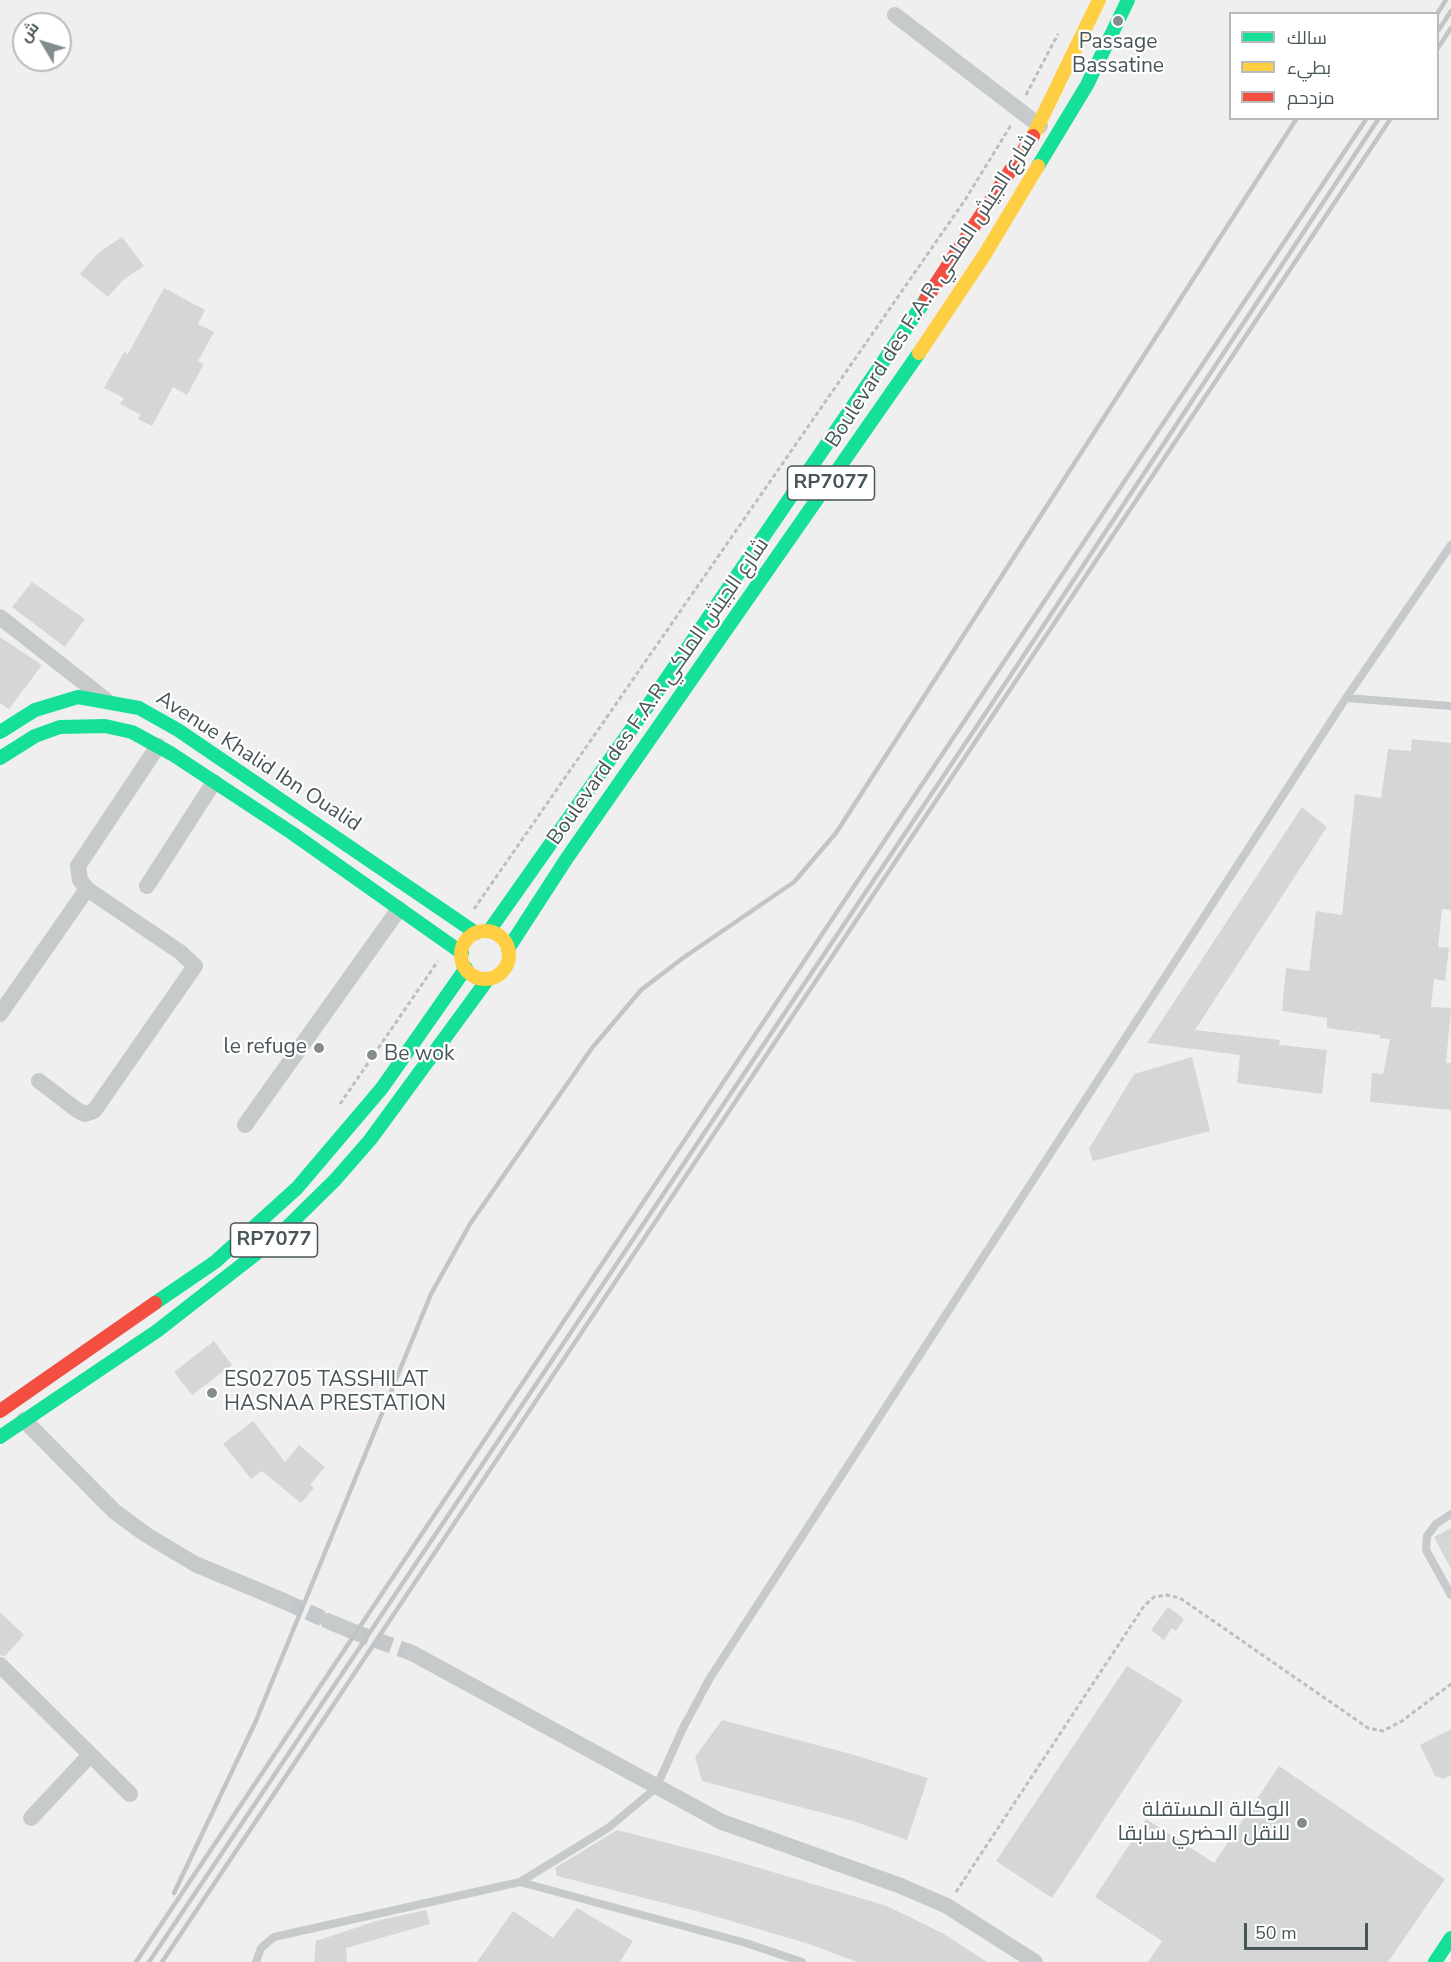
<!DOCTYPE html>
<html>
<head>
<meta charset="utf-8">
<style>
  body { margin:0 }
  #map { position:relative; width:1451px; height:1962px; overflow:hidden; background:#efefef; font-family:"Nunito Sans",Cairo,sans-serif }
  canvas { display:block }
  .legend { position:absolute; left:1229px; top:12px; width:210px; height:108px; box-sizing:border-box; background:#fff; border:2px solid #b6bbbd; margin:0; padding:8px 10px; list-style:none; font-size:18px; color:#485559 }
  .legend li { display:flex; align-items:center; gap:12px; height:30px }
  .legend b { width:30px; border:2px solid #b6bbbd }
  .north { position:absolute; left:12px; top:12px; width:60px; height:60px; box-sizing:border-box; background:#fff; border:2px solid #b6bbbd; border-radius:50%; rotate:308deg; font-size:16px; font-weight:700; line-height:24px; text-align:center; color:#485559 }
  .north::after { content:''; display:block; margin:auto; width:21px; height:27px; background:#828b8e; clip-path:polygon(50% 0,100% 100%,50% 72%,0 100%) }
  .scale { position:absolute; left:1244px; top:1923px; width:124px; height:27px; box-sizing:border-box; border:3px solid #485559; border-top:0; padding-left:8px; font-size:18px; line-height:21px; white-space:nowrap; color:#485559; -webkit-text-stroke:4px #fff; paint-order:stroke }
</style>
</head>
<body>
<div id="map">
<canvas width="1451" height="1962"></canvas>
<ul class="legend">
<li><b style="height:8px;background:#16e098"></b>سالك</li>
<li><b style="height:8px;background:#ffcf43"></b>بطيء</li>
<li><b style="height:8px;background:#f24e42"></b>مزدحم</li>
</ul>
<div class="north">ش</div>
<div class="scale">50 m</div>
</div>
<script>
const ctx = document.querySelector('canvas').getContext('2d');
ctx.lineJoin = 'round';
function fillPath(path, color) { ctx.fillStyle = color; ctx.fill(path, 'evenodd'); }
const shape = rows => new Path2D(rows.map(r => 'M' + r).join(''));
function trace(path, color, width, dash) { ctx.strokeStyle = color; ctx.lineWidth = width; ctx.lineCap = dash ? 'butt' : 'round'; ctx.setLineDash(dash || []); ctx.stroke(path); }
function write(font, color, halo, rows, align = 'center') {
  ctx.font = font + ' "Nunito Sans",Cairo,sans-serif'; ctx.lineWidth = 4.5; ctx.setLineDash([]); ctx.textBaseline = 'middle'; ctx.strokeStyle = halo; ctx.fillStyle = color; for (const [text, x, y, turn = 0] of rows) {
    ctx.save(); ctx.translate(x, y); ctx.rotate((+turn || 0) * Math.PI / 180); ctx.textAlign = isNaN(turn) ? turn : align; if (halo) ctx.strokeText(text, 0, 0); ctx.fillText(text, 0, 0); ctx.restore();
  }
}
fillPath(shape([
  [122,237,144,266,123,280,108,297,80,274,98,253],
  [164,288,205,310,198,324,214,332,198,361,204,364,187,395,173,387,152,426,138,419,141,415,120,404,124,398,104,388,124,352,128,354],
  [32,582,85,619,65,647,12,607],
  [0,637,42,665,9,709,0,703],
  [1412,739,1451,743,1451,910,1442,909,1438,947,1449,948,1445,981,1434,979,1431,1007,1451,1008,1446,1063,1451,1063,1451,1110,1370,1102,1372,1073,1383,1074,1390,1039,1380,1038,1380,1035,1327,1028,1327,1018,1282,1011,1286,968,1309,971,1316,911,1342,915,1355,794,1381,798,1388,749,1411,751],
  [1302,807,1327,827,1195,1030,1280,1040,1279,1045,1327,1050,1322,1094,1237,1083,1240,1055,1147,1043],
  [1192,1057,1210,1131,1093,1161,1089,1149,1134,1074],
  [214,1341,232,1365,192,1395,174,1372],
  [253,1421,285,1462,299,1445,325,1467,310,1485,314,1488,301,1503,262,1471,251,1479,223,1444],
  [1451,1528,1451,1569,1434,1537],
  [1168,1607,1184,1619,1176,1631,1172,1628,1164,1640,1151,1630],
  [0,1612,24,1635,5,1656,0,1655],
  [1127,1666,1183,1700,1052,1898,996,1861],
  [722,1720,851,1754,928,1778,907,1840,853,1821,702,1781,695,1757],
  [1451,1729,1451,1775,1444,1779,1435,1776,1420,1745],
  [1279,1766,1445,1879,1388,1962,1148,1962,1162,1941,1095,1897,1146,1819,1214,1863],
  [617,1830,722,1857,887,1906,944,1934,987,1962,857,1962,809,1944,704,1913,557,1876,555,1868],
  [577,1908,633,1941,620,1962,477,1962,513,1911,553,1938],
  [426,1910,430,1924,346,1948,347,1962,314,1962,316,1941,376,1921]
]), '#d5d7d7');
trace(shape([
  [286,1602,328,1621],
  [354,1632,412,1653]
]), '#c5c8ca', 16, [16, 8]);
trace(shape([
  [1026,95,1058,34],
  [474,909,965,200,1011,125],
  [340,1104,438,961],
  [956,1892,1144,1606,1154,1597,1167,1595,1180,1598,1368,1728,1383,1731,1402,1721,1451,1684]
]), '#b8c1bc', 3, [4.5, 3]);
trace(shape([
  [1346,698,1451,706],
  [1451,1514,1436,1524,1427,1536,1426,1550,1451,1595],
  [520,1882,746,1943,802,1962],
  [256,1962,261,1948,274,1937,520,1882,608,1828,656,1788,683,1728,710,1678,1346,698,1451,545]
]), '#c7caca', 8);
trace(shape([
  [895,15,1040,126],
  [0,617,106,700],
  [147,886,214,782],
  [0,1014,87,889,80,880,78,866,158,746],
  [39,1081,77,1110,85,1114,94,1111,195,966,180,952,87,889],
  [245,1125,399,909],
  [24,1420,114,1511,145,1534,195,1564,286,1602],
  [328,1621,354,1632],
  [412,1653,722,1822,901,1886,947,1906,1035,1962],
  [0,1665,130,1794],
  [31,1818,90,1755]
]), '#c7caca', 16);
trace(shape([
  [1038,166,1087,85,1128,0],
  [0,732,35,710,78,697,139,708,178,730,476,933],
  [0,758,35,736,60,727,105,726,132,732,172,754,292,833,462,953],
  [489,931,647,707,926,299],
  [508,949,567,858,919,353],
  [155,1303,215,1262,297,1188,382,1088,466,968],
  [0,1437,157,1331,275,1239,335,1180,370,1140,488,979],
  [1435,1962,1451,1938]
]), '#16e098', 14);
trace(shape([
  [1033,136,1099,0],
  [919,353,985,254,1038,166],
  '461 955a24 24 0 1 1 48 0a24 24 0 1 1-48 0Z'
]), '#ffcf43', 14);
trace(shape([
  [926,299,1033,136],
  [0,1411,155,1303]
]), '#f24e42', 14);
trace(shape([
  [1437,14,1446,0],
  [1438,31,1451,11],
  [1438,48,1451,28],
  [174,1893,255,1723,431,1294,470,1224,592,1048,641,990,683,958,794,882,836,833,1297,118],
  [136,1962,1367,118],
  [149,1962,989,708,1379,118],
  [162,1962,1391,118]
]), '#c3c4c5', 4.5);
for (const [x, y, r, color] of [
  [1118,21,6,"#828b8e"],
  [319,1048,6,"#828b8e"],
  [372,1055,6,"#828b8e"],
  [212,1393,6,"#828b8e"],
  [1302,1823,6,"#828b8e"]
]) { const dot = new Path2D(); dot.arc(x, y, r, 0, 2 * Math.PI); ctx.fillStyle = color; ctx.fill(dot); trace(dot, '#fff', 2); }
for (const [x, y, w] of [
  [831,483,87],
  [274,1240,87]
]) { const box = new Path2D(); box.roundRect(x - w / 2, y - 17, w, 34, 4.5); ctx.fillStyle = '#fff'; ctx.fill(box); trace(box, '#485559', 1.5); }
write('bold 20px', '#485559', null, [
  ["RP7077",831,483],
  ["RP7077",274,1240]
]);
write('21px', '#485559', '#fff', [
  ["Passage",1118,43,"center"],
  ["Bassatine",1118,67,"center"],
  ["le refuge",307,1048],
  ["Be wok",384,1055,"left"],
  ["ES02705 TASSHILAT",224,1381,"left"],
  ["HASNAA PRESTATION",224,1405,"left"],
  ["الوكالة المستقلة",1290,1811],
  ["للنقل الحضري سابقا",1290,1835]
], 'right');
write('21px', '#485559', '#fff', [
  ["Boulevard des F.A.R شارع الجيش الملكي",932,291,-57],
  ["Boulevard des F.A.R شارع الجيش الملكي",659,692,-55],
  ["Avenue Khalid Ibn Oualid",258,762,33]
]);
</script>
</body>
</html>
